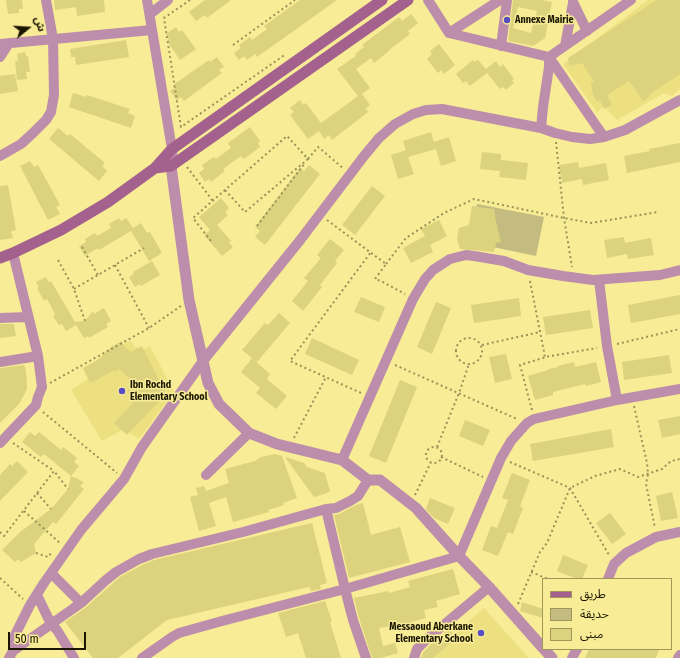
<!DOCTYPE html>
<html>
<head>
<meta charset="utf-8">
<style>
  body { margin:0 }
  #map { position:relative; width:680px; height:658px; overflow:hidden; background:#f8ec96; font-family:"Fira Sans Condensed","Noto Sans Arabic",sans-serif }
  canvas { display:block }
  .legend { position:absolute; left:542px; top:578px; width:130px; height:72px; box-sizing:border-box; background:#f8ec96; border:1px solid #9f965a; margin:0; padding:5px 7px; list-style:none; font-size:12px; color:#1a1600 }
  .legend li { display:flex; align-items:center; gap:8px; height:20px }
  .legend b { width:20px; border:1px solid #9f965a }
  .north { position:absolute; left:8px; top:8px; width:40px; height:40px; -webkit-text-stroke:3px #f8ec96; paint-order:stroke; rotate:72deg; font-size:11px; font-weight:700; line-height:16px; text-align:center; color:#1a1600 }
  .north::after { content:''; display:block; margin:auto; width:14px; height:18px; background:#1a1600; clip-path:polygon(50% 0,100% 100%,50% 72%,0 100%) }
  .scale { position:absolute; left:8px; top:632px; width:78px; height:18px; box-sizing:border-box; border:2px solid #1a1600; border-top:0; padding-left:5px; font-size:12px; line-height:14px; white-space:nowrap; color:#1a1600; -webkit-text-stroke:3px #f8ec96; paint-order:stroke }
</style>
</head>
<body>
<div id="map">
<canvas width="680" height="658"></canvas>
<ul class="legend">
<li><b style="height:5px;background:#a5618d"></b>طريق</li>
<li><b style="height:11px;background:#c3bb80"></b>حديقة</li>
<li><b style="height:11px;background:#ddd27d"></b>مبنى</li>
</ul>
<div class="north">ش</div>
<div class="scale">50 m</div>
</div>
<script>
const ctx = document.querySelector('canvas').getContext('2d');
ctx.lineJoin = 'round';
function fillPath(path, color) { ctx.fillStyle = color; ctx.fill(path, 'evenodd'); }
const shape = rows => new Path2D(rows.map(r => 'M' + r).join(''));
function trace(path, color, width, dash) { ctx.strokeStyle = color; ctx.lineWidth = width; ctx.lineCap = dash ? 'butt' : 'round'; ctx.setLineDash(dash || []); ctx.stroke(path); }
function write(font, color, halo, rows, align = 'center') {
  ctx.font = font + ' "Fira Sans Condensed",sans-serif'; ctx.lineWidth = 3; ctx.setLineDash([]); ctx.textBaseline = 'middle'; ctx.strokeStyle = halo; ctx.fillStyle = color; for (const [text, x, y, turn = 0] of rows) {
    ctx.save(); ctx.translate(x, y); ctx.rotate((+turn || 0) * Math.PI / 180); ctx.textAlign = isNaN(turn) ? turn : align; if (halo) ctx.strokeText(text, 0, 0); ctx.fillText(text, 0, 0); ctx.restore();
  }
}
fillPath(shape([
  [648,0,680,0,680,89,672,96,664,93,617,120,604,106,597,112,563,64],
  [130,340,135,348,138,347,140,351,150,346,174,392,139,439,124,429,102,441,71,390,97,373,92,363],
  [484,608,529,658,426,658]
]), '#ede081');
fillPath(shape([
  [477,204,544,217,536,256,469,242]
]), '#c3bb80');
fillPath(shape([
  [6,0,22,0,23,9,19,9,19,13,8,14],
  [54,0,104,0,105,12,77,16,76,7,55,10],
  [205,0,231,0,207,18,205,15,196,21,189,12],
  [300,0,337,0,257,57,255,54,247,60,244,56,239,60,234,53,241,48,239,45,250,37,252,40,267,29,264,26],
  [513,0,542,0,552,2,545,38,533,46,508,41],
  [518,7,537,11,531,33,513,28],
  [657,0,680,0,680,74,649,95,650,96,643,101,629,81,607,95,612,105,604,109,600,100,597,102,593,95,591,83,594,81,582,63,569,66,568,58],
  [411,14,418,23,408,31,410,34,389,50,389,51,374,63,371,58,356,69,370,88,362,94,370,105,366,108,368,112,332,140,329,135,324,139,319,131,308,139,290,115,294,112,290,108,300,100,303,105,306,103,321,123,358,96,337,69,356,56,355,54,364,47,362,45,399,17,402,21],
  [176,27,179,32,182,30,196,49,180,60,167,41,169,39,166,34],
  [126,40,129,57,76,65,75,57,71,57,70,49],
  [439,44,455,65,444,74,441,70,438,73,427,59,432,54,430,51],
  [25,52,26,56,28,56,30,72,26,72,27,79,17,80,15,61,18,61,17,54],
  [217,57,224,67,219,70,222,73,184,101,181,97,177,100,170,91,175,88,173,85,209,60,210,62],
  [473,60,475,62,478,60,486,69,496,61,500,67,503,64,514,79,512,80,514,83,506,90,503,87,500,89,487,73,470,86,466,81,463,83,456,74],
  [15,74,18,91,0,94,0,76],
  [73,93,86,97,87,95,130,109,128,113,135,116,131,128,69,107],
  [250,127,260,141,258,143,260,147,244,159,241,156,223,169,225,171,211,182,209,179,205,182,199,173,204,169,202,165,214,157,216,159,231,148,228,143],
  [58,128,68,136,70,134,105,163,102,166,107,171,99,181,49,139],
  [431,132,434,142,449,137,456,161,441,166,436,149,408,157,414,174,398,179,391,155,406,150,403,141],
  [680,143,680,162,627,173,624,156,650,151,649,149],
  [482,152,501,154,501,160,528,163,526,180,499,177,500,171,480,169],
  [30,161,34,167,38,165,60,205,56,207,60,214,48,220,20,166],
  [578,162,579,168,606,163,609,180,583,185,582,179,562,183,559,165],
  [309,165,320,174,265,245,255,237,260,231,255,227,300,168,304,171],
  [8,185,16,230,11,231,13,238,0,240,0,186],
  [372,186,385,196,355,235,342,225],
  [221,198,229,208,225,212,228,215,217,225,231,241,229,243,233,247,222,256,204,235,210,230,199,217],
  [472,206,494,209,495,214,495,217,501,242,496,243,494,252,460,249,457,239,459,228,469,225],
  [119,218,121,221,126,218,133,228,141,223,147,233,150,232,162,253,149,261,131,231,99,250,98,248,85,256,79,246,86,242,85,239,95,233,97,236,111,228,109,224],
  [439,220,447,236,430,245,433,252,411,263,403,248,425,236,421,229],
  [624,237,625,243,651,238,654,255,628,259,627,254,607,258,604,240],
  [330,239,344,250,335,261,337,263,320,285,322,287,303,311,292,301,308,281,304,278,321,258,317,255],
  [152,261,160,275,141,286,140,284,135,287,129,277,134,274,133,272],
  [46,277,49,282,51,281,75,322,85,321,93,311,94,314,104,308,111,321,106,324,108,327,89,338,88,336,84,338,76,325,66,331,62,324,59,325,53,316,55,314,47,299,44,301,37,288,39,287,36,282],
  [680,295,680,314,631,323,628,305],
  [361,297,385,307,379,322,354,312],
  [519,298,521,316,474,323,471,305],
  [436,302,451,308,432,354,417,347],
  [590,310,593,328,546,335,543,317],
  [279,313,290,323,257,362,242,350,265,323,268,325],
  [0,324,14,324,16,336,0,338],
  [312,338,359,360,352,375,305,354],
  [122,341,124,346,131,352,142,346,166,394,127,435,114,423,133,403,127,391,134,383,119,369,116,372,115,370,90,383,83,368,98,360,111,347],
  [506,354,512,379,495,383,489,357],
  [669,355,672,373,624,380,622,362],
  [252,358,270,374,267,379,287,396,276,409,256,393,260,388,241,372],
  [574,362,575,367,596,362,601,382,586,386,585,384,553,392,553,395,535,400,528,376,548,370,548,369,558,367,558,366],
  [24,365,26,370,27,389,19,404,0,423,0,368],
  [400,380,417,387,386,463,369,456],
  [680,416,680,434,662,438,658,420],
  [465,420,490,430,483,446,459,436],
  [611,429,614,447,533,461,530,444],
  [30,432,35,436,39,432,61,450,63,447,77,458,74,462,79,466,71,476,44,454,41,457,22,442],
  [275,454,282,456,297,498,283,503,284,505,268,510,269,512,233,522,226,497,209,503,216,526,199,531,190,497,198,495,196,488,204,486,206,491,229,483,225,469,255,461,261,457],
  [285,457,304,463,307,467,325,473,330,491,325,494,314,497],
  [17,461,28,472,0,501,0,475,10,464,12,466],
  [512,473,530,480,520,506,523,508,513,534,508,532,498,556,482,550,491,526,497,528,508,500,502,498],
  [71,476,84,482,80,486,84,489,56,524,53,522,34,544,36,553,21,562,18,559,15,562,2,550,20,532,51,509,68,489],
  [672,492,678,518,661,521,656,496],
  [430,498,455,508,448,524,434,518,426,509],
  [363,503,371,535,400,527,410,562,349,578,334,515,339,514,356,505],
  [610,513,626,534,612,544,596,523],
  [312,523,327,583,320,585,321,589,311,591,309,587,167,620,118,658,93,658,65,622,85,608,120,577,142,565,154,560],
  [563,555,588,565,582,579,577,579,557,571],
  [453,569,460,594,436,601,438,607,424,610,426,618,411,622,413,627,398,632,396,625,379,628,383,646,395,643,398,653,381,658,372,658,359,618,354,598,388,591,389,593,410,587,408,581],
  [325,601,332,621,330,622,341,658,306,658,298,633,286,637,278,613],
  [522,602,543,609,543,618,520,611],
  [449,629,456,638,433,658,421,658,423,653,432,643],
  [589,649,659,649,656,658,585,658]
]), '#ddd27d');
trace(shape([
  [190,0,164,18,181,127,286,54],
  [233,45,295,0],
  [556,142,564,218,572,267],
  [308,159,318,147,343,168],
  [187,167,213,201],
  [327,220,386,264,375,279,381,281,405,294],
  [257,226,305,163],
  [211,241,193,218,225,190,287,136,308,159,245,212,225,190],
  [82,247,98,275],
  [58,260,74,289,85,321],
  [386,264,406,238,444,213,474,199,564,218,591,223,658,212],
  [115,265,149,328],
  [530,281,545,357],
  [74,289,144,248],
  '456 351a13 13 0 1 1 26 0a13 13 0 1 1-26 0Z',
  [617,344,680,329],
  [482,345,540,332],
  [395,365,517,419],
  [50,383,149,328,181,306],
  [361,393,290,361,371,252],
  [634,406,647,463,648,474,646,484,655,528],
  [532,410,520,365,543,358,545,357,597,348],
  [43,412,117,473],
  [294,438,326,377],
  [13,443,54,471],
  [437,447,459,393,469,364],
  '426 455a8 8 0 1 1 16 0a8 8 0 1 1-16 0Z',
  [441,457,483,477],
  [510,462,570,488,609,555],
  [37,493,51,509],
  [415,495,431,462],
  [24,511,60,543],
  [0,532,4,536,54,471,68,489],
  [36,553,48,557,52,552],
  [531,572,548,579],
  [0,578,23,599],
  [518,604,540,552,547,543,570,488,595,476,620,469,638,477,662,469,671,461,680,459]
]), '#9a9257', 2, [2, 3]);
trace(shape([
  [147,0,172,149],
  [428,0,449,33,500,0],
  [573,2,587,31],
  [150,14,168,0],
  [449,33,549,57,604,137],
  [0,44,152,30],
  [501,46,507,0],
  [565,46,573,3],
  [0,57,9,43],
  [549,57,631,0],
  [541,128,543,107,549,67,549,57],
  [0,156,21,144,33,133,46,120,51,112,54,95,53,39,46,0],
  [599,280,607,346,617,400],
  [0,318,28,317],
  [0,362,38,356],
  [0,443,36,405,38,397,42,387,38,356,13,253],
  [342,460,413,299,425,279,433,270,450,259,466,255,474,256,504,261,528,270,563,276,593,280,660,275,680,270],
  [206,475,249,433],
  [326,509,345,589,353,620,366,658],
  [51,573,81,603],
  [608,579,614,564,626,553,656,537,680,532],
  [37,595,51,624,57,630,74,658],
  [13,651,81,603,106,580,116,572,139,559,152,554,243,532,326,509,336,508,350,501,358,496,368,480],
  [9,658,13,651,15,635,30,605,44,583,81,530,124,479,142,447,203,361,301,239,364,156,379,138,395,124,413,114,426,110,442,109,541,128,555,133,572,137,590,139,604,137,625,130,680,100],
  [142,658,172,637,179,633,222,621,345,589,459,556,501,458,511,441,527,423,534,419,617,400,680,389],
  [414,658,417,649,428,638,489,587],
  [572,658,577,649],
  [678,658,680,655]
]), '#bd8eab', 10);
trace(shape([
  [172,149,171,166,189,300,208,383,219,404,249,433,277,444,342,460,368,480,380,480,416,508,459,556,489,587,543,648],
  [544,649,552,658]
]), '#bd8eab', 11);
trace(shape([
  [155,168,171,166,408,0],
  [0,258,13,253,61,230,108,202,155,168,172,149,382,0]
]), '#a5618d', 11);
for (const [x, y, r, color] of [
  [507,20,4,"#574dc5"],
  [122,391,4,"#574dc5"],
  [481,633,4,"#574dc5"]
]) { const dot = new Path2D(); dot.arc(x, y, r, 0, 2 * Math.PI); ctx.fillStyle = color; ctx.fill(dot); trace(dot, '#f8ec96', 1.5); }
write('bold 10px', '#1a1600', '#f8ec96', [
  ["Annexe Mairie",515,20],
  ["Ibn Rochd",130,385],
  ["Elementary School",130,397],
  ["Messaoud Aberkane",473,627,"right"],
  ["Elementary School",473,639,"right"]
], 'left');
</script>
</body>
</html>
